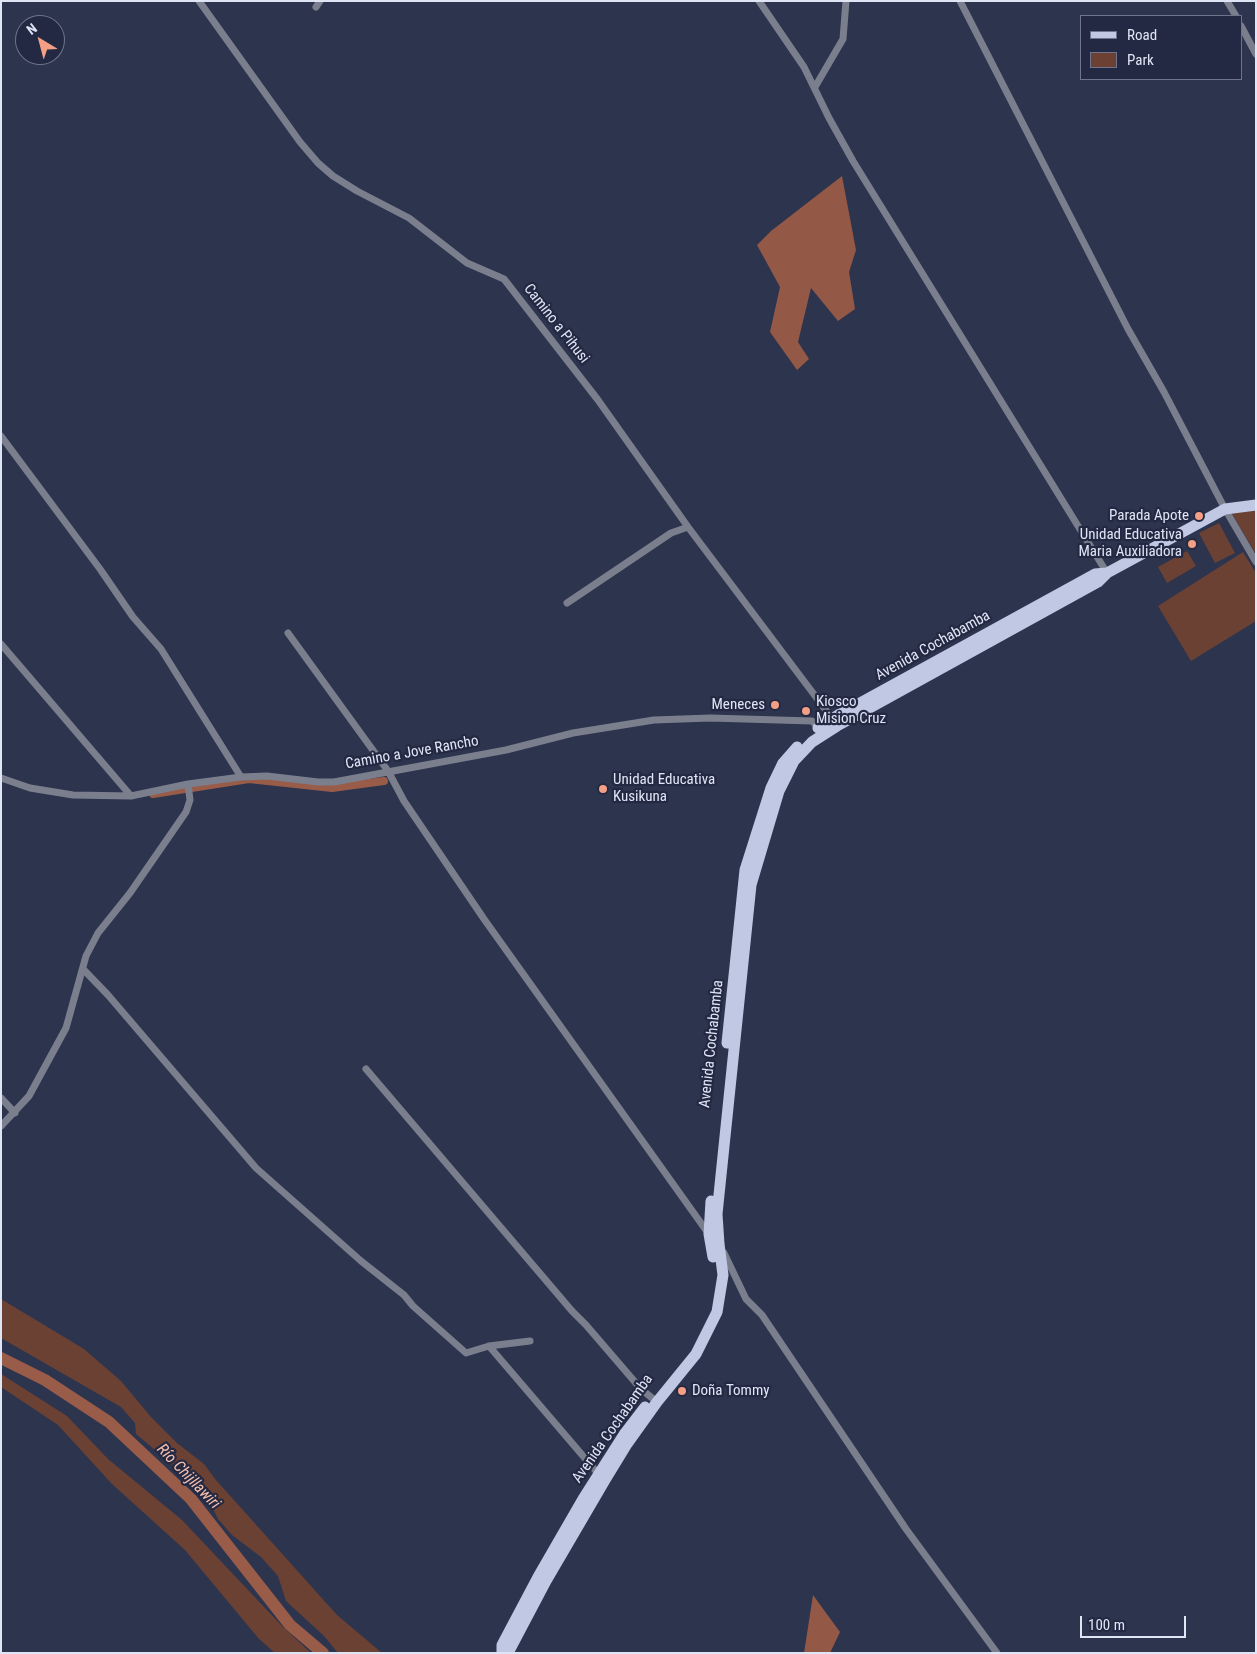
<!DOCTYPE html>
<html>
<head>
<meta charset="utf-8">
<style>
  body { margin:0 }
  #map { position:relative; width:1257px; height:1654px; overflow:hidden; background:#2d344e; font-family:"Roboto Condensed",sans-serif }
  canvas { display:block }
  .frame { position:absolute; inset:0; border:2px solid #e0e5f6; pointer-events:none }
  .legend { position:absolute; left:1080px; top:15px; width:162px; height:65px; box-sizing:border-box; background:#242943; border:1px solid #6f748b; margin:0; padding:6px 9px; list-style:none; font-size:15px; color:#e0e5f6 }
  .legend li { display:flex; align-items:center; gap:10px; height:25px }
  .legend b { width:25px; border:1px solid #6f748b }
  .north { position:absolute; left:15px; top:15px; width:50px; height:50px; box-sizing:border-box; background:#242943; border:1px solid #6f748b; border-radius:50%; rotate:323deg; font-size:14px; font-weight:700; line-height:20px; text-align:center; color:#e0e5f6 }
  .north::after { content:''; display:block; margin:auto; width:18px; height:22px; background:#f39f85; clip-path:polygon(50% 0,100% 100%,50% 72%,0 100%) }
  .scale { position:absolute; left:1080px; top:1616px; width:106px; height:22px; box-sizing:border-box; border:2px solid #e0e5f6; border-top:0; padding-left:6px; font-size:15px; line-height:18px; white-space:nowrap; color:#e0e5f6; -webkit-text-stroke:4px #242943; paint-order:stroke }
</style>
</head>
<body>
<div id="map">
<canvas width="1257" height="1654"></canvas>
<div class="frame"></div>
<ul class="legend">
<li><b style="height:6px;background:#c0c8e4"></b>Road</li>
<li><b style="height:14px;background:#6b4134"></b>Park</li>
</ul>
<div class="north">N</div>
<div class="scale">100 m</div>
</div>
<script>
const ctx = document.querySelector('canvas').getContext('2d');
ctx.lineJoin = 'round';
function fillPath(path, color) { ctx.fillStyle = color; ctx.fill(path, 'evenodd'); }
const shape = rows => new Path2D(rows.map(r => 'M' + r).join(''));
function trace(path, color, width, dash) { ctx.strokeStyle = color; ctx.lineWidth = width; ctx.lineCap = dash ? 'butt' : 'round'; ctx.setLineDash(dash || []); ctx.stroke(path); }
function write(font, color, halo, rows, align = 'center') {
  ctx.font = font + ' "Roboto Condensed",sans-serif'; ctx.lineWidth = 4.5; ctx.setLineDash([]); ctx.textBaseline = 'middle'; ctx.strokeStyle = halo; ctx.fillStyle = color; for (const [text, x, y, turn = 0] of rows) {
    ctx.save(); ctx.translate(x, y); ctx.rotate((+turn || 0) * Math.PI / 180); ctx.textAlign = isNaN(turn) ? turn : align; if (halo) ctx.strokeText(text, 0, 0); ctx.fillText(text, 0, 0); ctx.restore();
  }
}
fillPath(shape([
  [1256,508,1256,554,1231,512],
  [1219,523,1235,553,1215,563,1199,533],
  [1187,551,1196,566,1167,583,1158,567],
  [1243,552,1256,573,1256,621,1191,661,1158,606],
  [1,1299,84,1349,121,1381,151,1417,177,1443,204,1464,216,1480,337,1615,382,1653,338,1653,324,1636,286,1601,278,1576,261,1557,232,1535,218,1519,205,1492,136,1434,135,1423,121,1407,1,1338],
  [1,1374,67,1416,108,1459,182,1520,282,1626,311,1653,275,1653,259,1639,185,1550,112,1484,58,1425,1,1387]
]), '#6b4134');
fillPath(shape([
  [842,176,856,250,849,272,855,309,838,321,811,288,798,342,809,359,797,370,770,332,780,287,757,245,771,231],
  [813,1595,840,1632,830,1653,804,1653]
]), '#945846');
trace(shape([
  [153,794,249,779,332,788,384,781]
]), '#985c49', 8);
trace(shape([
  [1,1358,45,1380,109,1422,191,1499,290,1625,323,1653]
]), '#985c49', 12);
trace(shape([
  [199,1,300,142,318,163,333,176,357,191,409,218,467,263,504,279,598,400,688,527,834,721],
  [759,1,804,67,829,118,853,161,1107,573],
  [960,1,1128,329,1164,392,1225,509,1256,562],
  [1227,1,1236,16],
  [316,7,320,1],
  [1241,26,1256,54],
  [815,87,843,39,846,1],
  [1,436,100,569,133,617,161,649,241,777],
  [567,603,671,533,688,527],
  [288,633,388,771,404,801,484,919,708,1233],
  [1,644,131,796],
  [1,778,30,788,73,795,131,796,188,784,241,777,267,776,318,782,334,782,506,750,573,733,654,720,710,718,812,721,820,729],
  [83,969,108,995,256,1168,361,1261,404,1295,413,1306,466,1353,489,1346,601,1477],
  [366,1069,572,1311,586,1325,641,1389,657,1402],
  [1,1098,15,1113],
  [1,1126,29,1096,66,1028,86,956,98,933,130,893,186,812,190,800,188,784],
  [724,1253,746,1299,762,1315,906,1529,997,1653],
  [489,1346,530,1341]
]), '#7b7f8d', 7);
trace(shape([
  [818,728,840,714,1095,574,1107,573],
  [727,1043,745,870,771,788,783,763,797,747],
  [711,1201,709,1234,713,1257],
  [502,1653,502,1645,538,1577,583,1499,625,1433,645,1407],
  [508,1653,546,1581,605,1480,627,1444,657,1402,696,1354,717,1312,723,1275,719,1244,717,1214,751,885,779,791,794,761,812,742,837,726,1098,582,1107,573,1225,509,1256,505]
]), '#c0c8e4', 11);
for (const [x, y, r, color] of [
  [1199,516,5,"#f39f85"],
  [1192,544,5,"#f39f85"],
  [775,705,5,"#f39f85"],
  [806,711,5,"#f39f85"],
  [603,789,5,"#f39f85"],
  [682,1391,5,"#f39f85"]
]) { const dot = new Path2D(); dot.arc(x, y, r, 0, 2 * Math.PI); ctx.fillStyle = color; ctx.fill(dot); trace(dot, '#242943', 2); }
write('15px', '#e0e5f6', '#242943', [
  ["Camino a Pihusi",556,324,52],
  ["Avenida Cochabamba",933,646,-29],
  ["Camino a Jove Rancho",412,753,-10],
  ["Avenida Cochabamba",712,1044,-84],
  ["Avenida Cochabamba",613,1429,-55]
]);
write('15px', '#e0e5f6', '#242943', [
  ["Parada Apote",1189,516],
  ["Unidad Educativa",1182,535],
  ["Maria Auxiliadora",1182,552],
  ["Kiosco",816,702,"left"],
  ["Mision Cruz",816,719,"left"],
  ["Meneces",765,705],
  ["Unidad Educativa",613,780,"left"],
  ["Kusikuna",613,797,"left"],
  ["Doña Tommy",692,1391,"left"]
], 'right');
write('italic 16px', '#f7c0af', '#242943', [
  ["Río Chijllawiri",188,1477,46]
]);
</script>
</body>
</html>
